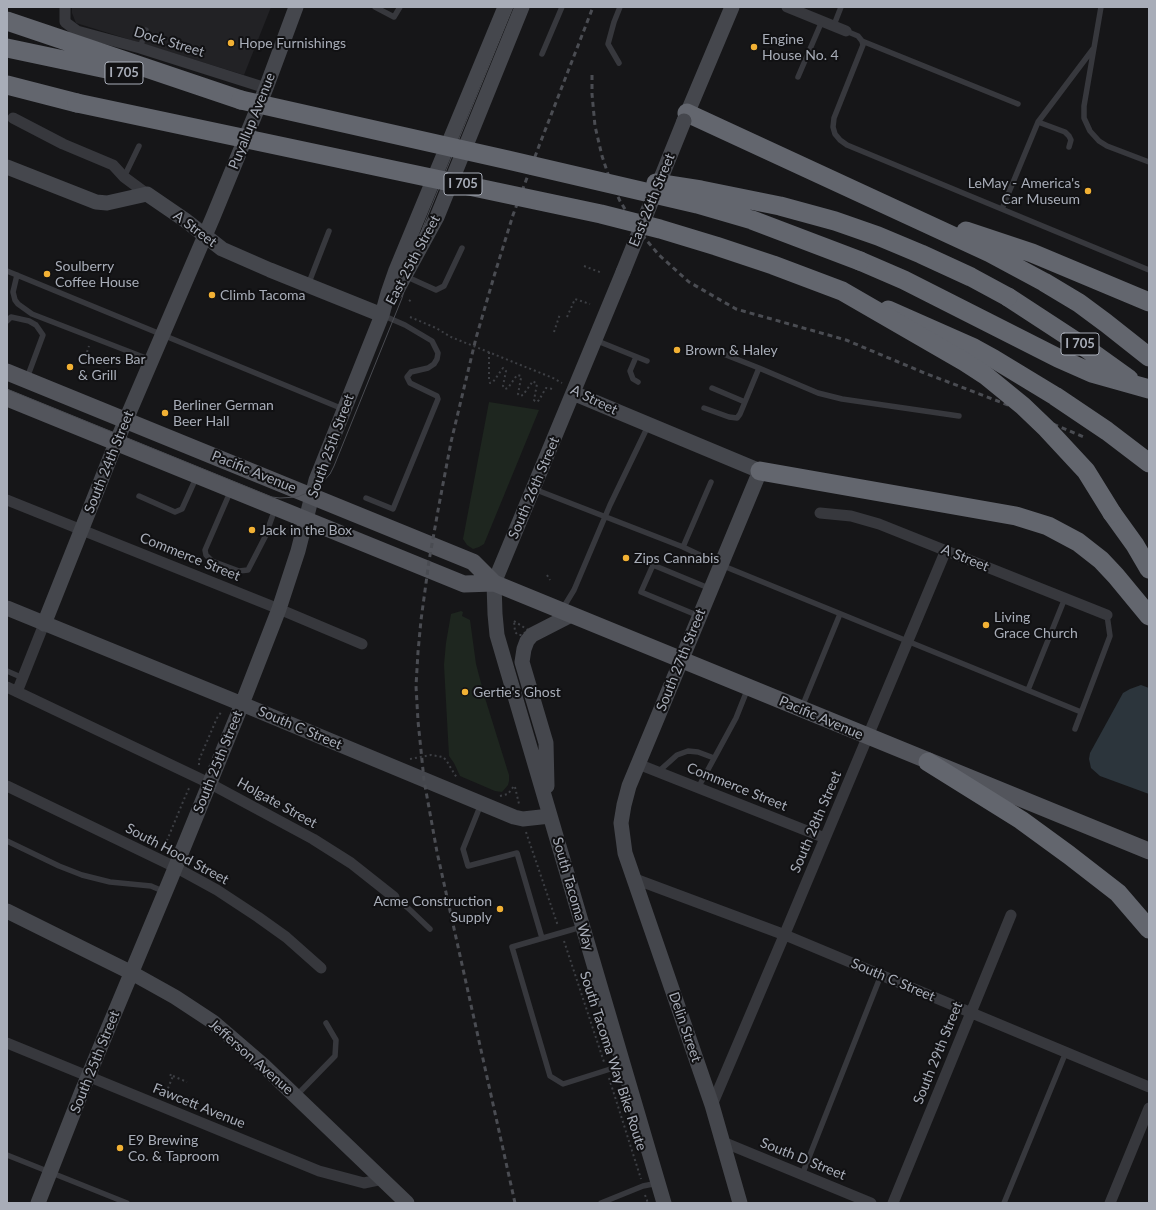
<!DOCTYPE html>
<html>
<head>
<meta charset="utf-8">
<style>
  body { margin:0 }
  #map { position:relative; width:1156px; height:1210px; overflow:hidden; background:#161618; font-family:Lato,sans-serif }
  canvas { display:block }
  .frame { position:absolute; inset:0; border:8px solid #a8adb8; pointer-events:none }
</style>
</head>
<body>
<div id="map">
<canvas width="1156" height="1210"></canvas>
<div class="frame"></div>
</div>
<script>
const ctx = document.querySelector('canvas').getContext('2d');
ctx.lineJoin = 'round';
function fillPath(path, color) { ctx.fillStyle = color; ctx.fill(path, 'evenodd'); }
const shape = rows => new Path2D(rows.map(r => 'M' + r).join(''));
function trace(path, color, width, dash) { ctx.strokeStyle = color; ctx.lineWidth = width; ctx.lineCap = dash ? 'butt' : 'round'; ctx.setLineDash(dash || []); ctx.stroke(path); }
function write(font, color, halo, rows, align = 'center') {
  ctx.font = font + ' Lato,sans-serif'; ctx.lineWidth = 4; ctx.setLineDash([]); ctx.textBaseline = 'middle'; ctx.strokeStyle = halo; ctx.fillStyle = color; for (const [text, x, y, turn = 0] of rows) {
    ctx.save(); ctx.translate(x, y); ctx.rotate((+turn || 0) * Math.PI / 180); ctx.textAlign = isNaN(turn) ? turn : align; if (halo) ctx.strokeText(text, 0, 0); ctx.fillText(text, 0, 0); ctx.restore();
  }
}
fillPath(shape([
  [72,7,271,7,244,75,76,23,72,13]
]), '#222225');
fillPath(shape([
  [489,402,539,410,484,544,479,547,473,549,467,545,463,539],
  [461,611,463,612,462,616,470,620,476,664,485,698,509,775,509,781,508,785,502,792,495,791,460,776,454,763,449,756,444,665,446,643,451,614]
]), '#1e261f');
fillPath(shape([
  [1141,685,1149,688,1149,794,1100,776,1091,768,1089,759,1090,753,1123,693,1130,689]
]), '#2c353c');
trace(shape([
  [584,266,602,273],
  [409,300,413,303],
  [410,317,436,328,451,337,553,378,562,383],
  [567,317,575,299,590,304],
  [554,332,560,314],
  [87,352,89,346],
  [489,352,489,379,490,383,493,382,503,368,506,371,503,386,505,389,508,388,517,375,521,376,521,378,518,394,520,396,523,395,533,381,537,384,534,400,535,401,537,402,539,400,546,388,553,389],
  [547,575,550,580],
  [514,621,528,630,522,635,518,635,515,632,514,621],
  [410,759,431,755,443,757,446,760,457,778],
  [199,765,199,760,217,718,222,711],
  [515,787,519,804],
  [500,796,508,794,514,786],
  [526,832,558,926],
  [163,850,185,797,190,786],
  [564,941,604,1062],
  [173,1076,187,1082],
  [609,1078,641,1179],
  [166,1093,173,1076,168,1074],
  [645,1195,648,1203]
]), '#3d3f44', 2, [2, 3]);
trace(shape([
  [375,7,394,17,400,7],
  [1101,7,1084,106,1084,118,1090,131,1099,141,1107,146,1149,162],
  [834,25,841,7],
  [846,31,858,36,862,41,863,45,834,118,833,127,835,134,840,140,847,145,1149,270],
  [862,41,1018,104],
  [140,48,146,30],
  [542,54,562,7],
  [619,63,608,44,614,22,620,7],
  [798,77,822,21],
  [1038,122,1065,132,1069,136,1071,140,1069,147],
  [124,177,139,146],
  [1002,209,1038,122,1093,49],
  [7,271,343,409],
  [17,275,13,292,15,300,18,304,32,314,151,360],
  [405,276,436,290,444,286,462,248],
  [308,285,329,231],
  [7,321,11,317,29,321,36,325,43,335,27,378],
  [595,340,647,361],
  [721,353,759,368],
  [636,357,630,371,633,379,638,382],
  [712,388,745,402],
  [704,408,729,417,737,418,740,414,759,368,818,393,842,399,959,416],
  [534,489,683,547,721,565,1081,712],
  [231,490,205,550,206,555,212,561,239,571,248,570,265,537,275,509],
  [139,496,175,512,182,509,196,478],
  [366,498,393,509,438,399,437,396,410,383,407,377,411,372,428,368,434,364,437,359,438,353,432,341,405,325,382,315],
  [683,547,711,482],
  [563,608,574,590,610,505,648,426],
  [699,616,641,592,653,565,711,589],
  [7,671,23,678],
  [1028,690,1065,598],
  [802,707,840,614],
  [1075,729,1110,636,1107,615],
  [658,772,677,755,688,751,698,752,714,758],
  [698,788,736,718,748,688],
  [481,804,463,849,468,866,517,853,542,938],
  [7,841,59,866,82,875,110,882,151,886,165,892],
  [394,897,408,908,430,929],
  [581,927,512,947,550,1076,563,1084,623,1065],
  [296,1096,335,1056,336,1040,326,1023],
  [7,1155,127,1203],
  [802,1175,881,975],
  [601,1203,643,1186,658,1183],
  [1004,1203,1066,1052]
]), '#37383d', 5.5);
trace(shape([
  [65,7,65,22,77,31,140,48,266,88],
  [787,7,846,31],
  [13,118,63,144,113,165,124,177,147,194],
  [7,500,279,609,362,644],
  [820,513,851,516,879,524,1107,615],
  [7,687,209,783,313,839,351,863,394,897],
  [17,692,44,624],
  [638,764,825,838],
  [7,786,175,867,217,890,258,917,286,937,321,968],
  [635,879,785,935,1149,1087],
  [7,1043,319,1171,364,1183,383,1179],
  [712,1105,789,924,946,550],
  [723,1142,871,1203],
  [893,1203,1011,915],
  [1110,1203,1149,1108]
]), '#37383d', 11);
trace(shape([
  [684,121,732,7],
  [7,167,96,202,107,203,147,194,185,220,222,249,270,270,382,315],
  [623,272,494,583,495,614,497,635,504,659,664,1203],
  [396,292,437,217,522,7],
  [573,393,760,471,629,786,624,805,621,823,625,853,712,1105,740,1203],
  [7,608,242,704,514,817,523,819,550,816],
  [44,624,116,443,213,217,266,88,296,7],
  [547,786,546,743,522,662,524,649,527,641,532,635,571,615],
  [7,911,132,973,175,997,213,1022,263,1065,407,1203],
  [38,1203,82,1091,171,878,242,704,279,609,298,551,316,480,382,315,388,293,396,270,505,7]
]), '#45474d', 15);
trace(shape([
  [7,372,473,562,494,583,1149,851],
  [7,398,464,584,494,583]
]), '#53555c', 17);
trace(shape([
  [7,21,241,100],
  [7,48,130,74],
  [7,85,77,103],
  [687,113,990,253,1044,282,1079,303,1106,323,1149,357],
  [966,231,1032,253,1149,302],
  [860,261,904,280,1058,358,1092,373,1149,389],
  [1008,297,1083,346,1129,379],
  [888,310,974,348,994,359,1055,396,1107,431,1149,463],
  [760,471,1016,516,1048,526,1078,542,1101,560,1116,576,1149,616],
  [1112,513,1135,545,1149,569],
  [928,762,1021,820,1069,855,1118,893,1149,929]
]), '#63666e', 19);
trace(shape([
  [7,389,272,497,280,498,297,497,312,491,319,486,330,474,334,466,402,298,423,227,513,7]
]), '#4a4c52', 1);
trace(shape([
  [592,75,592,94,595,126,602,156,610,180,620,201,637,229,659,255,689,282,736,309,846,340,922,372,1003,403,1084,437],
  [515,1203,437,852,424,780,418,721,416,686,418,652,421,620,429,561,439,505,451,442,476,338,495,273,513,215,539,146,593,7]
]), '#4a4c52', 3, [5, 4]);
trace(shape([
  [623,272,684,121]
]), '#45474d', 15);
trace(shape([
  [241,100,508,160,697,204,752,220,860,261],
  [77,103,601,214,660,229,716,246,773,265,842,291,965,362,985,375,1023,406,1047,429,1086,471,1112,513],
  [656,183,701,190,780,206,835,221,878,236,921,254,971,277,1008,297]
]), '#63666e', 19);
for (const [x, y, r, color] of [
  [231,43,4,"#f2b134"],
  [754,47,4,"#f2b134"],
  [1088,191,4,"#f2b134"],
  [47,274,4,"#f2b134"],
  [212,295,4,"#f2b134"],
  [677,350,4,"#f2b134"],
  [70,367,4,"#f2b134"],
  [165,413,4,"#f2b134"],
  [252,530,4,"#f2b134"],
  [626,558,4,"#f2b134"],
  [986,625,4,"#f2b134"],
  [465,692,4,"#f2b134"],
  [500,909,4,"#f2b134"],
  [120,1148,4,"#f2b134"]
]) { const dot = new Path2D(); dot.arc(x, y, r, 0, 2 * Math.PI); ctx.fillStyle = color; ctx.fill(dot); trace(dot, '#111113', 1.5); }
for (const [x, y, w] of [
  [124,73,38],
  [463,184,38],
  [1080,344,38]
]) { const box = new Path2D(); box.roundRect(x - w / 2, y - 11, w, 22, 3); ctx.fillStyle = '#111113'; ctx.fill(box); trace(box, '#a8adb8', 1); }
write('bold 13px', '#a8adb8', null, [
  ["I 705",124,73],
  ["I 705",463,184],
  ["I 705",1080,344]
]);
write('14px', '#a8adb8', '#111113', [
  ["Engine",762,39],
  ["House No. 4",762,55],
  ["Hope Furnishings",239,43],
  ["LeMay - America's",1080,183,"right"],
  ["Car Museum",1080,199,"right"],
  ["Soulberry",55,266],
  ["Coffee House",55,282],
  ["Climb Tacoma",220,295],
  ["Brown & Haley",685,350],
  ["Cheers Bar",78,359],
  ["& Grill",78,375],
  ["Berliner German",173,405],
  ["Beer Hall",173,421],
  ["Jack in the Box",260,530],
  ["Zips Cannabis",634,558],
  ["Living",994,617],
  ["Grace Church",994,633],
  ["Gertie's Ghost",473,692],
  ["Acme Construction",492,901,"right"],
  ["Supply",492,917,"right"],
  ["E9 Brewing",128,1140],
  ["Co. & Taproom",128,1156]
], 'left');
write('14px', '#a8adb8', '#111113', [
  ["Dock Street",169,42,17],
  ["Puyallup Avenue",252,121,-68],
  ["East 26th Street",652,200,-68],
  ["A Street",195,229,37],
  ["East 25th Street",413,260,-62],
  ["A Street",594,400,26],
  ["South 25th Street",331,446,-70],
  ["South 24th Street",109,462,-68],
  ["Pacific Avenue",254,472,22],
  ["South 26th Street",534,488,-67],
  ["Commerce Street",190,557,22],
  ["A Street",965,558,22],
  ["South 27th Street",681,660,-68],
  ["Pacific Avenue",821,718,23],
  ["South C Street",300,728,23],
  ["South 25th Street",218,762,-68],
  ["Commerce Street",737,787,22],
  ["Holgate Street",277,803,29],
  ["South 28th Street",816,822,-67],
  ["South Hood Street",177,854,28],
  ["South Tacoma Way",573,894,74],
  ["South C Street",893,980,23],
  ["Delin Street",685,1027,71],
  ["South 29th Street",938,1053,-68],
  ["Jefferson Avenue",251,1057,41],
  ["South Tacoma Way Bike Route",613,1061,72],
  ["South 25th Street",95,1062,-68],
  ["Fawcett Avenue",199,1106,22],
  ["South D Street",803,1159,22]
]);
</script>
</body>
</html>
